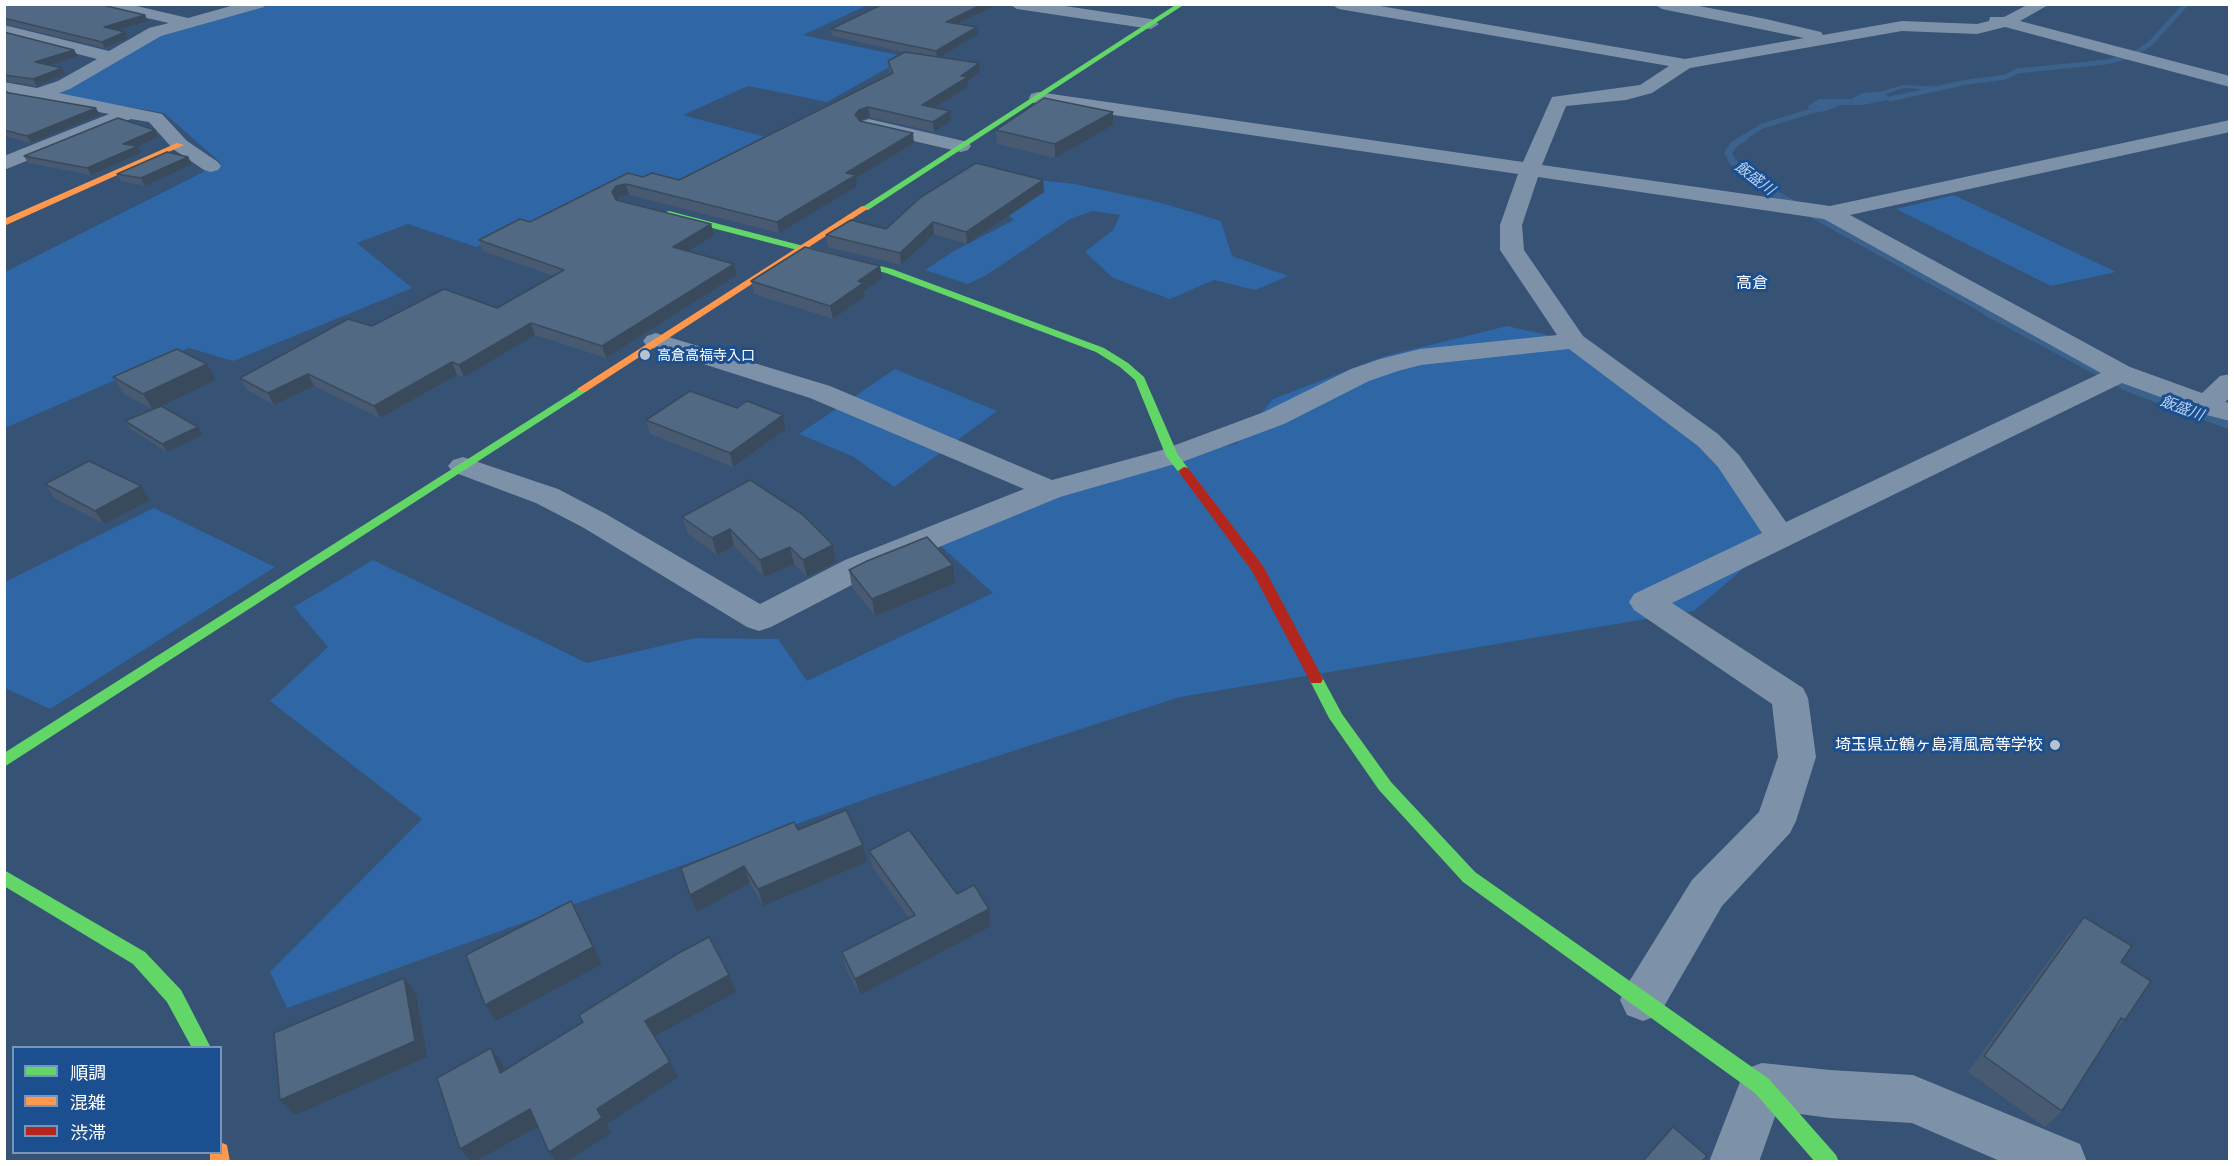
<!DOCTYPE html>
<html>
<head>
<meta charset="utf-8">
<style>
  body { margin:0 }
  #map { position:relative; width:2234px; height:1166px; overflow:hidden; background:#365274; font-family:Commissioner,"Noto Sans JP",sans-serif }
  canvas { display:block }
  .frame { position:absolute; inset:0; border:6px solid #fff; pointer-events:none }
  .legend { position:absolute; left:12px; top:1046px; width:210px; height:108px; box-sizing:border-box; background:#1b4f8f; border:2px solid #7695bc; margin:0; padding:8px 10px; list-style:none; font-size:18px; color:#fff }
  .legend li { display:flex; align-items:center; gap:12px; height:30px }
  .legend b { width:30px; border:2px solid #7695bc }
</style>
</head>
<body>
<div id="map">
<canvas width="2234" height="1166"></canvas>
<div class="frame"></div>
<ul class="legend">
<li><b style="height:8px;background:#63d668"></b>順調</li>
<li><b style="height:8px;background:#ff974d"></b>混雑</li>
<li><b style="height:8px;background:#b3261e"></b>渋滞</li>
</ul>
</div>
<script>
const ctx = document.querySelector('canvas').getContext('2d');
ctx.lineJoin = 'round';
function fillPath(path, color) { ctx.fillStyle = color; ctx.fill(path, 'evenodd'); }
const shape = rows => new Path2D(rows.map(r => 'M' + r).join(''));
function trace(path, color, width, dash) { ctx.strokeStyle = color; ctx.lineWidth = width; ctx.lineCap = dash ? 'butt' : 'round'; ctx.setLineDash(dash || []); ctx.stroke(path); }
function write(font, color, halo, rows, align = 'center') {
  ctx.font = font + ' Commissioner,"Noto Sans JP",sans-serif'; ctx.lineWidth = 6; ctx.setLineDash([]); ctx.textBaseline = 'middle'; ctx.strokeStyle = halo; ctx.fillStyle = color; for (const [text, x, y, turn = 0] of rows) {
    ctx.save(); ctx.translate(x, y); ctx.rotate((+turn || 0) * Math.PI / 180); ctx.textAlign = isNaN(turn) ? turn : align; if (halo) ctx.strokeText(text, 0, 0); ctx.fillText(text, 0, 0); ctx.restore();
  }
}
fillPath(shape([
  [870,4,803,35,907,57,827,102,748,86,683,115,788,143,681,180,636,179,476,247,408,224,357,243,412,288,233,361,189,348,5,428,5,272,221,163,164,113,53,94,166,31,266,5],
  [1038,180,1075,184,1158,202,1221,221,1232,256,1288,276,1255,290,1214,280,1170,299,1113,278,1085,252,1113,230,1120,215,1093,211,1070,219,985,276,968,284,925,270,954,251,1014,220,999,208],
  [1954,195,2116,272,2051,286,1896,209],
  [1507,326,1574,341,1708,440,1780,537,1694,611,1180,697,877,795,287,1008,270,972,422,819,270,701,328,647,294,607,373,560,587,663,695,638,778,639,807,681,993,593,933,539,1172,456,1236,444,1273,399,1385,356],
  [895,369,997,411,894,487,854,457,799,434],
  [154,508,275,567,50,709,5,688,5,582]
]), '#2f66a5');
fillPath(shape([
  [1902,85,1950,87,1938,90,1903,88,1886,94,1888,97,1902,97,1863,105,1841,105,1826,111,1806,114,1809,110,1808,106,1819,99,1851,99,1862,93,1884,91]
]), '#3b618d');
trace(shape([
  [1890,99,1967,82,2006,77,2017,71,2106,62,2131,56,2150,44,2186,4],
  [1742,139,1762,126,1818,109]
]), '#3b618d', 5);
trace(shape([
  [1744,138,1734,144,1728,153,1733,162,1772,192,1991,314]
]), '#3b618d', 7);
trace(shape([
  [1988,312,2130,388,2230,425]
]), '#3b618d', 9);
fillPath(shape([
  [96,4,128,4,188,18,238,4,266,4,264,7,161,36,70,89,59,93,162,114,187,141,218,162,221,166,218,170,211,172,204,170,173,149,149,122,131,119,4,170,4,156,109,114,4,93,4,82,37,88,58,81,97,59,4,35,4,25,109,51,149,28,169,23,98,7,96,4],
  [1009,4,1052,4,1151,19,1159,24,1151,29,1017,9,1009,4],
  [1331,4,1369,4,1685,59,1804,38,1662,9,1654,4,1689,4,1766,19,1821,32,1823,35,1902,21,1977,24,1989,21,1990,17,2004,17,2029,4,2050,4,2020,21,2230,76,2230,87,2005,27,1977,34,1902,31,1690,68,1652,93,1626,100,1566,106,1542,165,1830,206,2230,120,2230,132,1850,215,2130,367,2202,393,2220,376,2230,374,2230,398,2225,402,2230,403,2230,421,2195,412,2193,409,2122,383,1672,603,1803,688,1808,698,1816,757,1796,821,1790,833,1722,906,1659,1015,1643,1021,1627,1015,1620,1000,1627,985,1692,880,1759,812,1778,757,1772,704,1634,610,1629,602,1634,594,1762,533,1718,467,1698,446,1569,349,1421,365,1398,371,1369,381,1284,424,1182,462,1060,497,869,576,771,627,759,631,747,627,584,528,536,503,453,472,448,466,453,460,463,457,558,489,606,514,760,604,845,560,1024,489,810,398,647,346,643,341,647,336,656,333,665,336,830,386,1052,480,1162,450,1264,412,1351,369,1380,359,1420,349,1557,335,1500,250,1500,225,1518,174,1038,104,1031,102,1029,98,1031,94,1038,92,1523,162,1552,97,1640,85,1669,66,1339,9,1331,4],
  [1538,177,1824,219,2101,373,1786,522,1739,455,1718,434,1583,336,1524,250,1522,225,1538,177],
  [869,119,968,142,971,146,968,150,961,152,862,129,859,125,862,121,869,119],
  [1762,1063,1830,1070,1913,1075,2080,1144,2087,1162,2002,1162,1912,1123,1830,1118,1777,1111,1759,1162,1709,1162,1745,1069,1762,1063]
]), '#7d92a8');
fillPath(shape([
  [1177,4,1185,4,868,210,861,208,1177,4],
  [669,211,892,269,1104,348,1128,363,1144,377,1178,455,1190,471,1184,475,1180,474,1166,456,1135,380,1120,367,1096,352,886,273,666,216,666,212,669,211],
  [583,386,589,389,587,391,4,767,4,753,583,386],
  [1316,674,1321,675,1342,714,1391,782,1475,872,1769,1079,1836,1155,1839,1162,1815,1162,1755,1093,1463,882,1379,790,1329,718,1309,679,1311,675,1316,674],
  [4,870,145,952,181,990,211,1048,192,1048,167,1002,133,964,4,886,4,870]
]), '#63d668');
fillPath(shape([
  [177,143,184,145,4,226,4,219,177,143],
  [862,206,869,208,587,391,583,392,577,389,862,206],
  [220,1142,227,1145,230,1162,210,1162,210,1152,220,1152,220,1142]
]), '#ff974d');
fillPath(shape([
  [1184,467,1188,468,1263,566,1323,679,1321,683,1311,683,1252,571,1178,471,1184,467]
]), '#b3261e');
fillPath(shape([
  [4,4,148,21,117,30,125,32,128,38,105,48,4,24],
  [883,4,999,4,958,24,978,34,940,57,979,63,980,72,968,81,968,87,935,108,950,111,951,121,934,132,870,117,860,120,860,121,914,143,856,178,857,186,779,233,629,195,619,197,617,200,711,224,714,235,687,251,734,264,737,275,606,358,535,335,464,377,457,375,380,418,314,386,274,405,247,390,240,378,372,326,497,308,553,276,483,251,479,240,530,222,643,177,679,180,890,74,889,71,888,61,904,52,832,36,831,29],
  [4,32,78,56,49,65,65,74,37,86,4,81],
  [4,89,10,93,100,115,31,143,4,136],
  [1113,112,1113,125,1055,158,997,144,996,130],
  [155,130,158,137,137,146,141,153,91,175,28,163,24,156],
  [188,157,192,164,145,186,121,181,117,174],
  [1043,180,1044,192,967,244,934,234,901,265,828,247,826,235,886,229],
  [880,266,882,279,864,291,865,296,833,319,754,294,751,281],
  [207,364,216,380,161,406,203,435,167,452,130,429,125,421,152,409,124,394,113,377],
  [737,408,783,415,786,429,733,467,650,434,646,420],
  [750,480,836,562,807,577,794,564,764,577,734,546,717,555,688,534,682,517],
  [45,484,141,486,150,500,104,524,54,498],
  [849,570,955,583,875,616,852,587],
  [798,830,863,845,867,862,763,906,750,883,697,912,690,895],
  [869,851,989,909,991,926,860,995,846,969,842,952,909,918,873,868],
  [2084,917,2121,962,2125,1020,2113,1032,2062,1111,2045,1127,1968,1072,2068,934]
]), '#475a72');
fillPath(shape([
  [983,4,999,4,947,29,946,22],
  [145,15,148,21,107,33,104,27],
  [977,27,978,34,937,59,936,51],
  [125,32,128,38,105,48,102,42],
  [74,50,78,56,38,69,35,62],
  [979,63,980,72,968,81,968,87,923,115,922,105],
  [62,68,65,74,37,86,33,79],
  [868,107,870,117,860,120,857,125,855,115,859,110],
  [96,108,100,115,31,143,27,136],
  [950,111,951,121,934,132,933,122],
  [1113,112,1113,125,1055,158,1055,144],
  [155,130,158,137,127,151,123,144],
  [913,133,914,143,856,178,857,186,779,233,777,222,846,173],
  [138,146,141,153,91,175,87,168],
  [188,157,192,164,145,186,141,178],
  [1043,180,1044,192,967,244,966,232],
  [626,184,629,195,619,197,615,203,612,192,616,186],
  [933,222,934,234,901,265,900,253],
  [711,224,714,235,675,259,673,247],
  [734,264,737,275,606,358,602,346],
  [880,266,882,279,864,291,865,296,833,319,830,306,858,281],
  [531,323,535,335,464,377,459,365],
  [452,362,457,375,380,418,374,406],
  [207,364,216,380,153,410,143,394],
  [308,374,314,386,274,405,268,393],
  [783,415,786,429,733,467,730,453],
  [198,427,203,435,167,452,162,444],
  [141,486,150,500,104,524,95,511],
  [730,529,734,546,717,555,712,538],
  [833,545,836,562,807,577,803,560],
  [790,547,794,564,764,577,760,560],
  [953,565,955,583,875,616,872,599],
  [863,845,867,862,763,906,758,889],
  [744,866,750,883,697,912,690,895],
  [989,909,991,926,860,995,855,979],
  [580,918,602,964,496,1021,485,1005],
  [729,975,736,992,653,1037,645,1021],
  [404,978,416,994,427,1057,295,1115,280,1100],
  [491,1048,502,1064,511,1089,500,1073],
  [670,1062,678,1077,607,1124,611,1133,568,1161,556,1161,549,1152,597,1109],
  [530,1109,541,1125,476,1161,471,1161,460,1149]
]), '#394a5c');
const building = shape([
  [4,4,98,4,145,15,104,27,125,32,102,42,4,18,4,4],
  [883,4,983,4,946,22,977,27,936,51,831,29,883,4],
  [4,32,74,50,35,62,62,68,33,79,4,75,4,32],
  [905,52,979,63,961,76,968,77,922,105,950,111,933,122,868,107,859,110,855,115,860,121,913,133,846,173,856,175,777,222,626,184,616,186,612,192,616,200,711,224,673,247,734,264,602,346,531,323,459,365,452,362,374,406,308,374,268,393,240,378,348,319,372,326,444,289,497,308,564,270,479,240,520,219,530,222,628,173,643,177,652,173,679,180,893,73,888,61,905,52],
  [4,92,96,108,27,136,4,130,4,92],
  [1044,98,1113,112,1055,144,996,130,1044,98],
  [118,118,155,130,123,144,138,146,87,168,24,156,118,118],
  [167,152,188,157,141,178,117,174,167,152],
  [976,163,1043,180,966,232,933,222,900,253,826,235,851,220,886,229,921,197,976,163],
  [805,247,880,266,858,281,863,283,830,306,751,281,805,247],
  [177,349,207,364,143,394,113,377,177,349],
  [690,391,737,408,747,401,783,415,730,453,646,420,690,391],
  [161,406,198,427,162,444,125,421,161,406],
  [89,461,141,486,95,511,45,484,89,461],
  [750,480,802,514,833,545,803,560,790,547,760,560,730,529,712,538,682,517,750,480],
  [927,537,953,565,872,599,849,570,867,561,927,537],
  [846,810,863,845,758,889,744,866,690,895,681,868,794,822,798,830,846,810],
  [909,830,957,894,974,885,989,909,855,979,842,952,915,915,869,851,909,830],
  [571,901,593,947,485,1005,466,955,571,901],
  [2084,917,2132,946,2121,962,2151,981,2125,1020,2121,1018,2062,1111,1984,1056,2084,917],
  [709,937,729,975,645,1021,670,1062,597,1109,602,1118,549,1152,530,1109,460,1149,437,1078,491,1048,500,1073,583,1022,579,1015,677,954,709,937],
  [404,978,415,1041,280,1100,274,1033,404,978],
  [1673,1127,1707,1156,1702,1161,1643,1161,1673,1127]
]);
fillPath(building, '#526984');
trace(building, '#394a5c', 1.5);
for (const [x, y, r, color] of [
  [645,355,6,"#b9c2ce"],
  [2055,745,6,"#b9c2ce"]
]) { const dot = new Path2D(); dot.arc(x, y, r, 0, 2 * Math.PI); ctx.fillStyle = color; ctx.fill(dot); trace(dot, '#1b4f8f', 2); }
write('14px', '#fff', '#1b4f8f', [
  ["高倉高福寺入口",657,355]
], 'left');
write('italic 15px', '#b5d3f5', '#1b4f8f', [
  ["飯盛川",1755,178,37],
  ["飯盛川",2182,408,20]
]);
write('16px', '#fff', '#1b4f8f', [
  ["高倉",1752,283]
]);
write('16px', '#fff', '#1b4f8f', [
  ["埼玉県立鶴ヶ島清風高等学校",2043,745]
], 'right');
</script>
</body>
</html>
